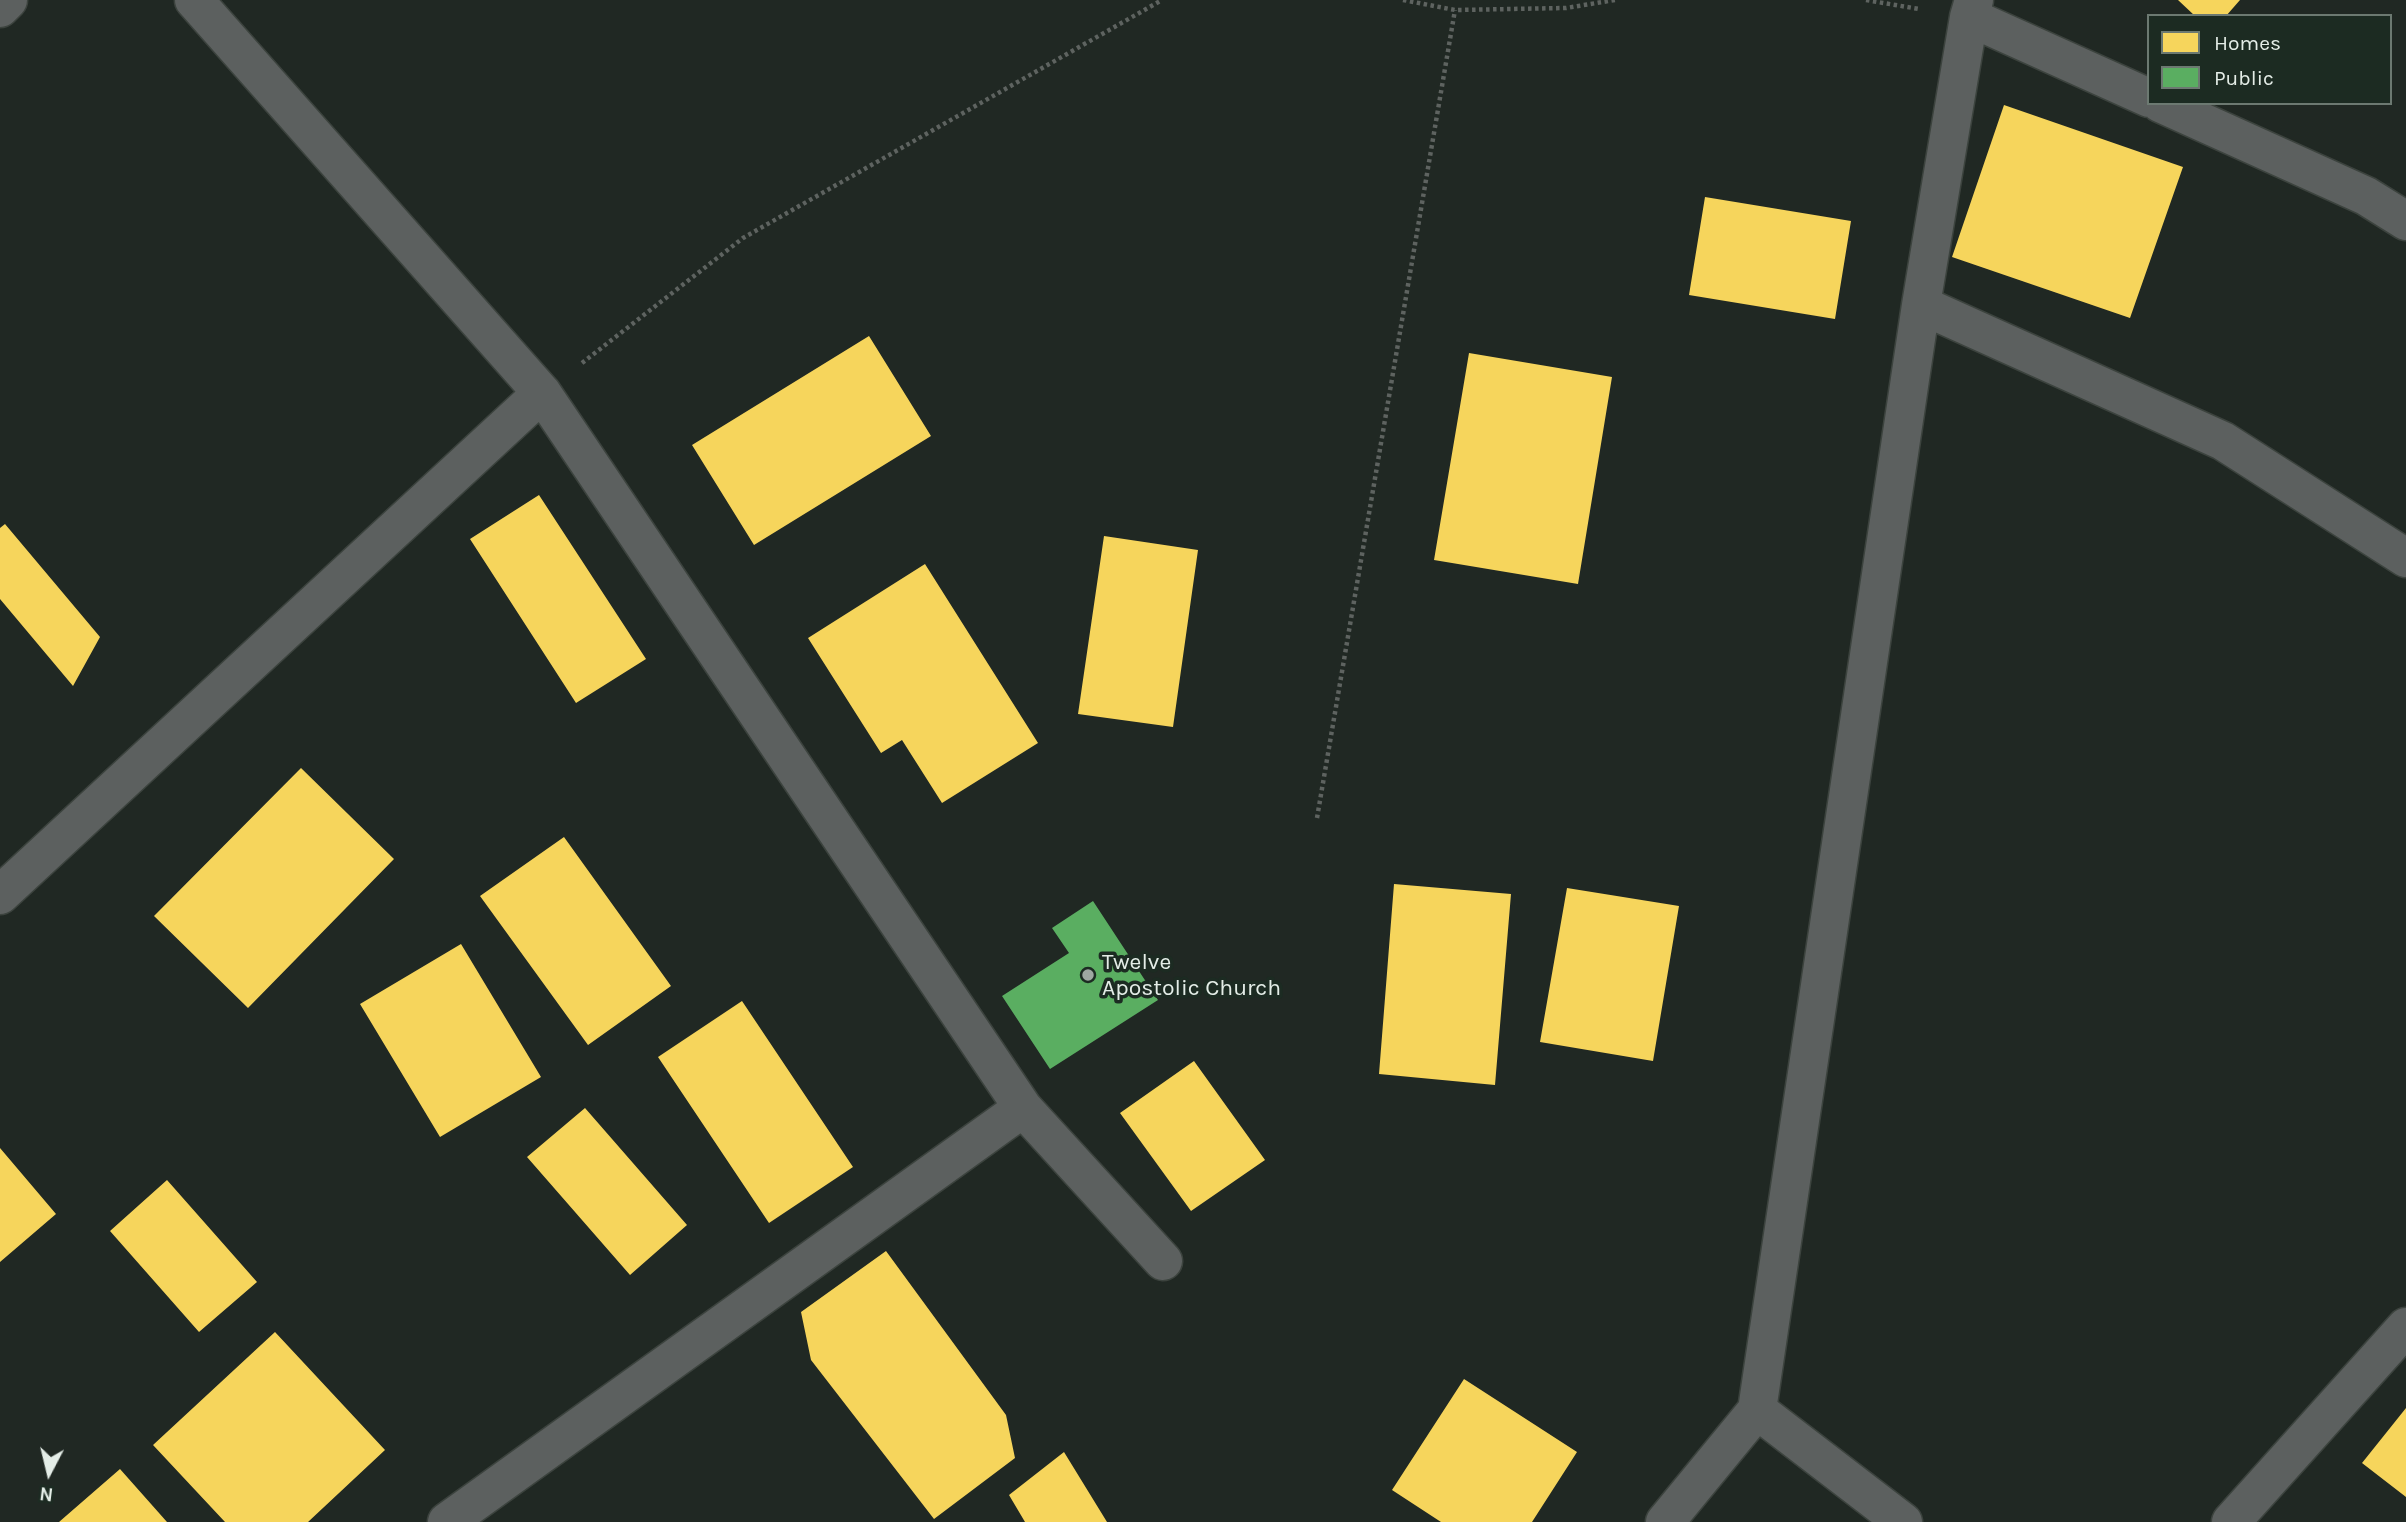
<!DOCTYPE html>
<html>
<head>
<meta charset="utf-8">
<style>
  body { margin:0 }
  #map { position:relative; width:2406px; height:1522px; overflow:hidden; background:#202823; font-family:Karla,sans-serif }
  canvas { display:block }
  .legend { position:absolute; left:2147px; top:14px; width:245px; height:91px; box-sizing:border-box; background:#1c2b22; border:2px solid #6c7971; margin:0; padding:9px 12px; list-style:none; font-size:21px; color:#e4ede7 }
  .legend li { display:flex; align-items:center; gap:14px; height:35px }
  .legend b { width:35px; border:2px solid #6c7971 }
  .north { position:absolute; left:14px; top:1438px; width:70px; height:70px; -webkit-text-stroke:5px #1c2b22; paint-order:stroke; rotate:187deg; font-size:19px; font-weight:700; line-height:28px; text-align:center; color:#e4ede7 }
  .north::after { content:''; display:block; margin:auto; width:24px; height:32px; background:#e4ede7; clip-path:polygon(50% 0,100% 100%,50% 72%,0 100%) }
</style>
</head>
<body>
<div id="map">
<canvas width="2406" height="1522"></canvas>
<ul class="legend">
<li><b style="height:19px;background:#f6d55c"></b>Homes</li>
<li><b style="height:19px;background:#5aae61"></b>Public</li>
</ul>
<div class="north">N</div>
</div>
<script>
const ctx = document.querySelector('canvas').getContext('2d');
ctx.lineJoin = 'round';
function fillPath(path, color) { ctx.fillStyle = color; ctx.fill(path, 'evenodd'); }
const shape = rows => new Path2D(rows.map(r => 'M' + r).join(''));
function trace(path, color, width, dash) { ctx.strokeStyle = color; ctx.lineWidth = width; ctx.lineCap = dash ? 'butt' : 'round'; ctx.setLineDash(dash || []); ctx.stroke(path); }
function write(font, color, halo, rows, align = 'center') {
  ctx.font = font + ' Karla,sans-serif'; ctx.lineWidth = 7; ctx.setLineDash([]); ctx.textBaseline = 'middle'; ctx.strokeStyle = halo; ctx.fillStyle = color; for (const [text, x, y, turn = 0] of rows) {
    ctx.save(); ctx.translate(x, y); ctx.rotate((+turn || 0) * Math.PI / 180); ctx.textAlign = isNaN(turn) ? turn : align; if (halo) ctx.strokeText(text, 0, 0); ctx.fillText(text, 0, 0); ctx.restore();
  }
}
fillPath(shape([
  [2178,0,2240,0,2226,16,2195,16],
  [2004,105,2183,167,2130,318,1952,257],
  [1705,197,1851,221,1835,319,1689,295],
  [869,336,931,436,754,545,692,445],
  [1469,353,1612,377,1578,584,1434,560],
  [539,495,646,659,576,703,470,539],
  [5,524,100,637,73,686,0,599,0,528],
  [1104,536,1198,550,1173,727,1078,714],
  [925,564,1038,743,942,803,902,740,881,753,808,638],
  [301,768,394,859,248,1008,154,916],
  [564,837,671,986,588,1045,480,896],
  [1394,884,1511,894,1495,1085,1379,1074],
  [1567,888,1679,906,1653,1061,1540,1042],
  [461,944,541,1077,440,1137,360,1004],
  [742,1001,853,1167,769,1223,658,1057],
  [1194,1061,1265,1160,1191,1211,1120,1113],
  [585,1108,687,1225,630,1275,527,1157],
  [0,1148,56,1214,0,1262],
  [167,1180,257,1282,199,1332,110,1231],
  [886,1251,1006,1415,1015,1458,934,1519,811,1360,801,1312],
  [275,1332,385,1450,308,1522,225,1522,153,1445],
  [1464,1379,1577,1452,1532,1522,1441,1522,1392,1490],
  [2406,1408,2406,1497,2362,1463],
  [1064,1452,1107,1522,1025,1522,1009,1495],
  [120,1469,167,1522,59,1522]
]), '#f6d55c');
fillPath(shape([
  [1093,901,1158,1000,1050,1069,1002,996,1069,953,1052,928]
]), '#5aae61');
const street = shape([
  [194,0,542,393,1023,1108,1163,1261],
  [0,8,8,0],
  [1969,17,2149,98],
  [2160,103,2366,196,2406,221],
  [1921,305,2223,441,2406,558],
  [0,895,542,393],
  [1757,1410,1903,1522],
  [447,1522,1023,1108],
  [1665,1522,1757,1410,1921,305,1969,17,1974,0],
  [2231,1522,2406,1327]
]);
trace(street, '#3c433e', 41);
trace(shape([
  [1403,0,1455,10,1566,8,1615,0],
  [1866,0,1919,9],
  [582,363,743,238,1162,0],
  [1317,818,1455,10]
]), '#5e6360', 4.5, [3.5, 3.5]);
trace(street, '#5c605f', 38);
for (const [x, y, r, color] of [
  [1088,975,7,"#9fa8a2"]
]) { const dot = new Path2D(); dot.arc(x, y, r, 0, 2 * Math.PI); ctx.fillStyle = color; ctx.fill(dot); trace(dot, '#1c2b22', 2.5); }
write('23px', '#e4ede7', '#1c2b22', [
  ["Twelve",1102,962],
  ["Apostolic Church",1102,988]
], 'left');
</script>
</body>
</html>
